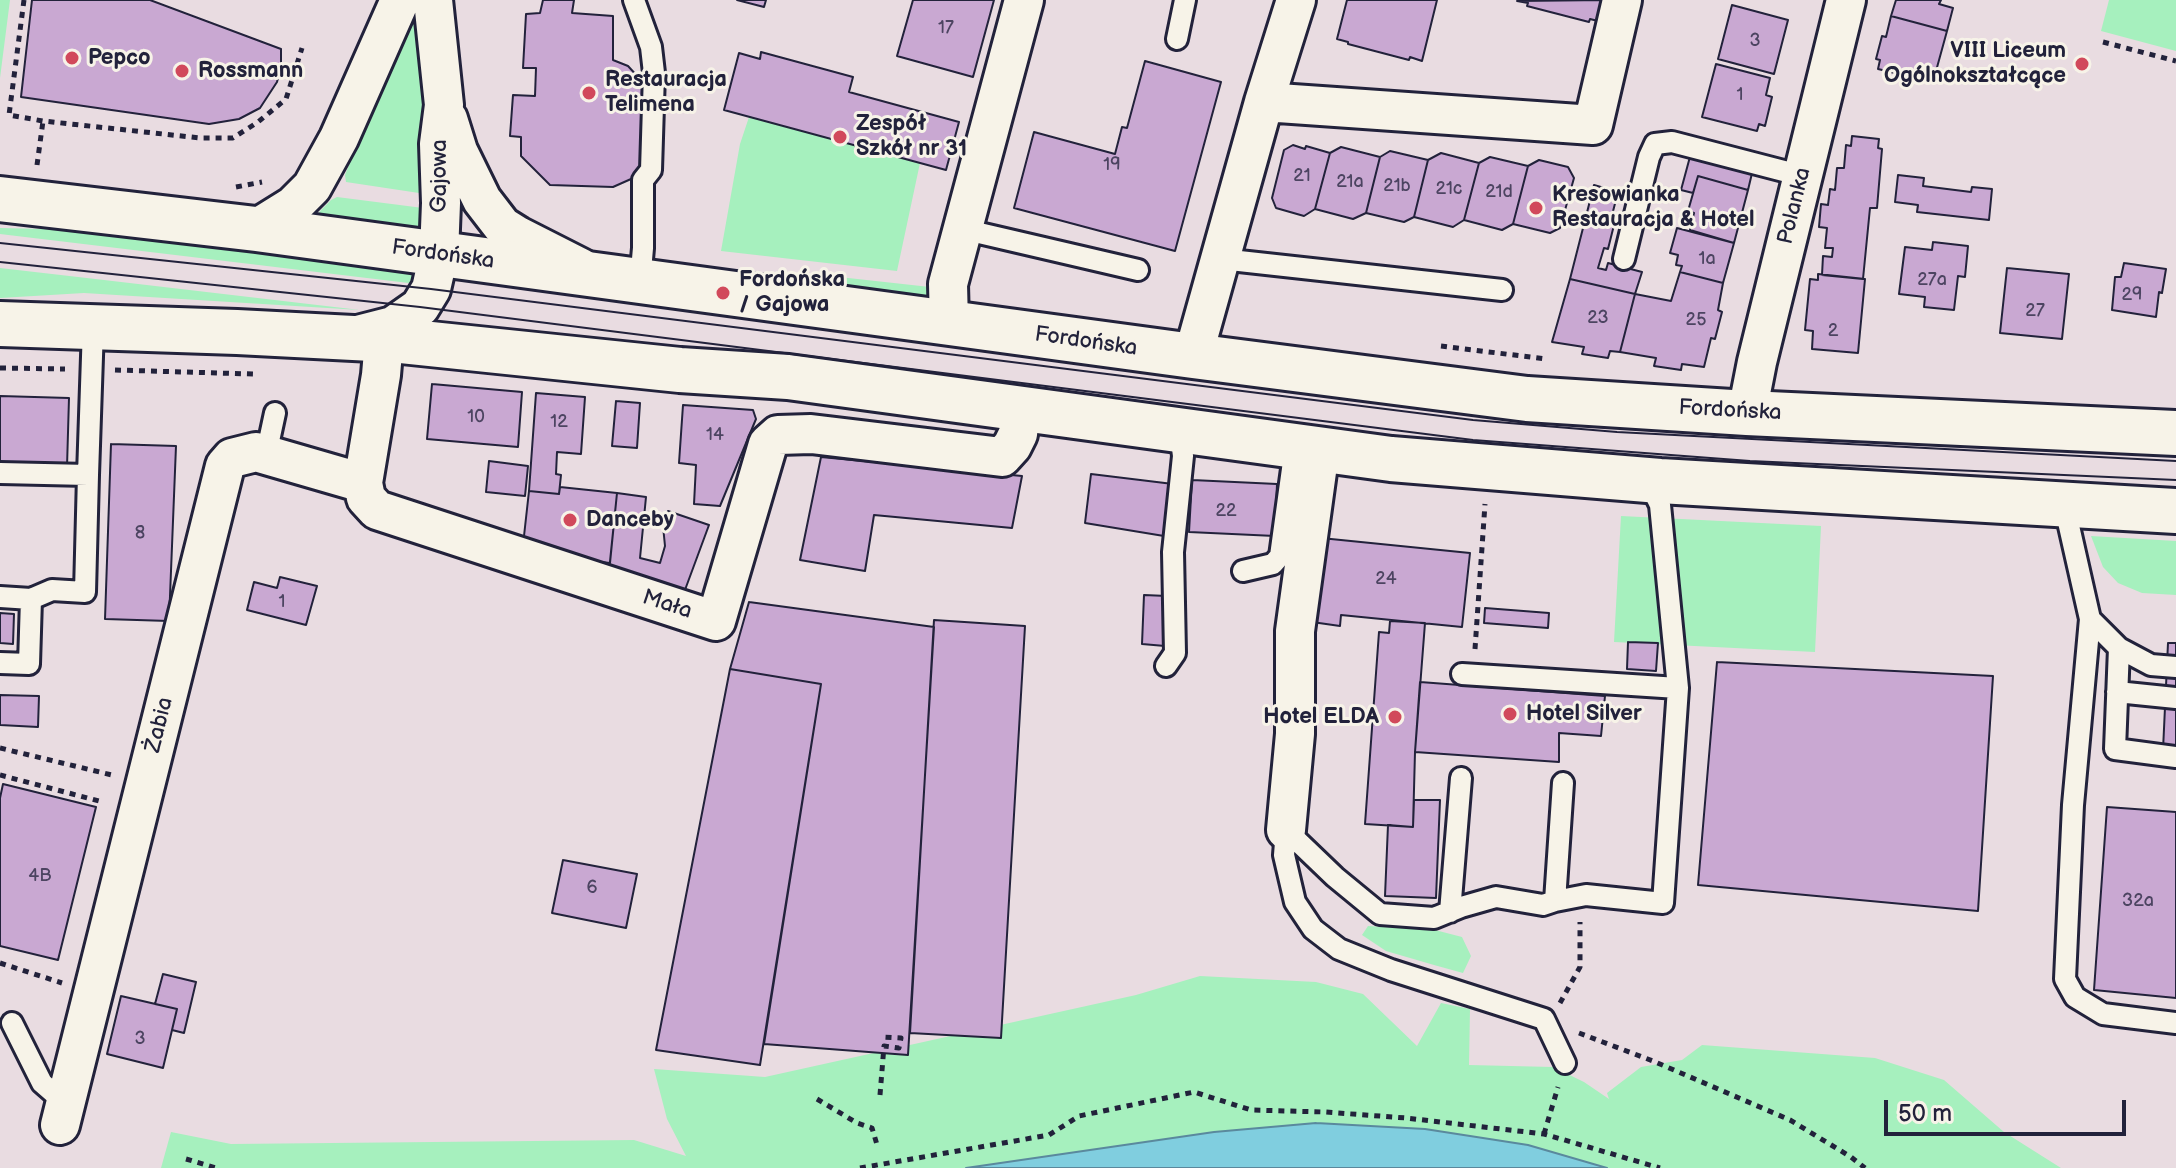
<!DOCTYPE html>
<html>
<head>
<meta charset="utf-8">
<style>
  body { margin:0 }
  #map { position:relative; width:2176px; height:1168px; overflow:hidden; background:#e9dce1; font-family:"Balsamiq Sans",sans-serif }
  canvas { display:block }
  .scale { position:absolute; left:1884px; top:1100px; width:242px; height:36px; box-sizing:border-box; border:4px solid #22223b; border-top:0; padding-left:10px; font-size:24px; line-height:28px; white-space:nowrap; color:#22223b; -webkit-text-stroke:6px #f7f3e8; paint-order:stroke }
</style>
</head>
<body>
<div id="map">
<canvas width="2176" height="1168"></canvas>
<div class="scale">50 m</div>
</div>
<script>
const ctx = document.querySelector('canvas').getContext('2d');
ctx.lineJoin = 'round';
function fillPath(path, color) { ctx.fillStyle = color; ctx.fill(path, 'evenodd'); }
const shape = rows => new Path2D(rows.map(r => 'M' + r).join(''));
function trace(path, color, width, dash) { ctx.strokeStyle = color; ctx.lineWidth = width; ctx.lineCap = dash ? 'butt' : 'round'; ctx.setLineDash(dash || []); ctx.stroke(path); }
function write(font, color, halo, rows, align = 'center') {
  ctx.font = font + ' "Balsamiq Sans",sans-serif'; ctx.lineWidth = 6; ctx.setLineDash([]); ctx.textBaseline = 'middle'; ctx.strokeStyle = halo; ctx.fillStyle = color; for (const [text, x, y, turn = 0] of rows) {
    ctx.save(); ctx.translate(x, y); ctx.rotate((+turn || 0) * Math.PI / 180); ctx.textAlign = isNaN(turn) ? turn : align; if (halo) ctx.strokeText(text, 0, 0); ctx.fillText(text, 0, 0); ctx.restore();
  }
}
fillPath(shape([
  [0,0,10,0,0,78],
  [414,0,428,0,423,191,419,193,346,182,345,175],
  [2109,0,2176,0,2176,51,2101,31],
  [749,117,920,163,897,271,721,251,740,144],
  [337,197,423,208,421,229,320,215,319,212,331,200],
  [0,228,90,230,412,271,417,275,417,284,0,234],
  [0,268,104,280,360,310,84,293,0,298],
  [803,273,939,288,931,302,862,293],
  [1621,516,1821,526,1815,652,1614,642],
  [2091,536,2176,541,2176,595,2142,593,2118,583,2103,567],
  [1368,926,1435,930,1462,937,1471,956,1463,973,1434,965,1386,951,1362,935],
  [1200,976,1316,982,1363,994,1417,1046,1441,1003,1470,1009,1469,1065,1553,1067,1584,1082,1609,1099,1607,1093,1641,1067,1682,1060,1702,1045,1875,1058,1944,1080,2004,1132,2061,1168,1600,1168,1425,1129,1316,1123,1214,1132,966,1168,161,1168,171,1132,231,1144,634,1140,686,1156,667,1119,654,1069,765,1077,1136,995]
]), '#a6f0be');
const water = shape([
  [1316,1123,1425,1129,1528,1145,1607,1168,966,1168,1214,1132,1316,1123]
]);
fillPath(water, '#80cedf');
trace(water, '#5a899d', 2);
const building = shape([
  [32,0,150,0,281,49,281,66,277,82,260,108,239,119,209,124,21,97,32,0],
  [543,0,574,0,572,13,613,16,613,60,628,66,639,78,643,91,641,167,631,179,613,187,550,185,521,156,521,137,510,136,513,95,535,96,536,68,523,68,526,14,540,13,543,0],
  [737,0,766,0,764,7,737,0],
  [913,0,994,0,973,77,897,56,913,0],
  [1347,0,1437,0,1422,61,1410,57,1409,60,1348,44,1348,42,1337,39,1347,0],
  [1607,0,1602,22,1590,19,1589,22,1527,6,1528,3,1517,1,1607,0],
  [1896,0,1941,0,1939,4,1953,8,1947,31,1891,16,1896,0],
  [1732,5,1788,20,1774,74,1718,59,1732,5],
  [1891,16,1947,31,1933,82,1878,69,1880,60,1876,59,1882,36,1886,37,1891,16],
  [761,52,853,77,849,92,959,122,946,170,724,110,739,53,760,59,761,52],
  [1145,61,1221,82,1175,251,1014,208,1034,132,1115,154,1122,127,1127,128,1145,61],
  [1716,64,1770,78,1766,95,1772,97,1765,126,1759,124,1757,131,1702,117,1716,64],
  [1852,136,1879,139,1878,148,1882,149,1877,208,1870,208,1863,279,1822,275,1823,256,1832,257,1833,248,1825,248,1827,228,1819,227,1821,204,1828,205,1830,189,1835,190,1837,168,1844,168,1846,145,1851,146,1852,136],
  [1293,145,1305,149,1306,146,1330,153,1315,209,1304,216,1276,208,1272,198,1284,150,1293,145],
  [1341,147,1380,157,1366,213,1353,219,1315,209,1330,153,1341,147],
  [1390,151,1428,160,1414,217,1404,222,1366,213,1380,157,1390,151],
  [1441,153,1479,163,1464,220,1453,227,1414,217,1428,160,1441,153],
  [1691,153,1753,169,1748,190,1698,176,1693,193,1681,190,1691,153],
  [1490,157,1528,166,1513,224,1502,230,1464,220,1479,163,1490,157],
  [1539,160,1568,167,1574,178,1560,228,1550,233,1513,224,1528,166,1539,160],
  [1898,175,1924,178,1923,186,1971,192,1972,187,1992,189,1989,220,1917,212,1918,205,1895,202,1898,175],
  [1698,176,1748,190,1734,243,1690,230,1694,213,1688,211,1698,176],
  [1594,185,1618,192,1611,219,1615,221,1608,249,1604,248,1598,268,1606,270,1608,263,1642,272,1635,294,1570,279,1594,185],
  [1677,228,1734,243,1723,283,1680,272,1682,266,1676,265,1678,255,1670,253,1677,228],
  [1933,242,1968,246,1965,277,1958,276,1954,310,1924,307,1925,297,1899,294,1905,247,1932,250,1933,242],
  [2124,263,2166,269,2162,293,2159,292,2156,317,2112,310,2115,277,2121,277,2124,263],
  [2007,268,2069,274,2062,339,2000,333,2007,268],
  [1680,272,1723,283,1718,310,1722,312,1715,339,1711,338,1704,367,1682,364,1681,370,1654,366,1656,358,1620,352,1635,294,1671,301,1680,272],
  [1818,274,1865,279,1858,353,1812,349,1813,331,1805,330,1810,279,1818,280,1818,274],
  [1570,279,1635,294,1620,352,1610,351,1608,358,1582,354,1584,347,1552,342,1570,279],
  [432,384,522,392,518,447,427,439,432,384],
  [536,393,585,397,581,454,557,452,556,474,561,475,559,494,529,491,536,393],
  [0,396,69,398,67,467,0,465,0,396],
  [616,401,640,403,637,448,612,446,616,401],
  [683,405,753,410,756,419,720,506,694,504,696,465,679,463,683,405],
  [111,444,176,446,169,621,105,619,111,444],
  [821,457,1022,476,1012,528,874,515,865,571,800,560,821,457],
  [489,461,528,466,525,496,486,492,489,461],
  [1091,474,1173,484,1170,537,1085,523,1091,474],
  [1192,480,1277,484,1275,536,1189,532,1192,480],
  [560,487,617,493,610,563,554,557,523,545,529,491,559,494,560,487],
  [617,493,646,497,640,558,660,563,665,546,663,526,668,511,709,525,682,598,609,571,617,493],
  [1321,538,1470,553,1462,627,1341,615,1340,626,1312,622,1321,538],
  [280,577,317,586,306,625,247,610,254,582,277,588,280,577],
  [1144,595,1167,596,1165,646,1142,644,1144,595],
  [749,602,934,627,908,1055,764,1044,821,684,730,669,749,602],
  [1485,608,1549,613,1548,628,1484,623,1485,608],
  [0,613,14,614,13,644,0,643,0,613],
  [934,620,1025,626,1001,1038,910,1033,934,620],
  [1390,621,1425,623,1415,752,1413,827,1365,824,1379,632,1389,633,1390,621],
  [1628,642,1658,643,1656,671,1627,669,1628,642],
  [2168,643,2176,643,2176,751,2163,750,2168,643],
  [1717,662,1993,676,1978,911,1698,885,1717,662],
  [730,669,821,684,760,1065,656,1050,730,669],
  [1420,682,1605,696,1601,736,1559,733,1559,762,1415,752,1420,682],
  [0,695,39,696,38,727,0,725,0,695],
  [3,784,96,807,58,960,0,946,0,798,3,784],
  [1414,800,1440,800,1436,898,1385,896,1388,825,1413,827,1414,800],
  [2107,807,2176,812,2176,998,2094,990,2107,807],
  [563,860,637,874,626,928,552,913,563,860],
  [163,974,196,982,184,1033,172,1030,177,1009,155,1004,163,974],
  [121,996,177,1009,163,1068,107,1054,121,996]
]);
fillPath(building, '#c9a8d2');
trace(building, '#22223b', 2);
const service = shape([
  [634,0,651,47,654,73,651,170,643,180,643,248,640,282],
  [1177,39,1185,0],
  [962,229,1138,270],
  [1221,259,1502,290],
  [1624,259,1649,157,1655,144,1672,142,1803,176],
  [266,455,275,413],
  [0,473,88,475,85,592,52,590,31,599,0,597],
  [88,475,93,327],
  [2064,504,2090,619,2073,805,2065,979,2075,997,2103,1014,2176,1023],
  [1243,571,1273,564,1280,556,1295,447],
  [2090,619,2119,648,2151,665,2176,667],
  [2119,648,2115,749,2176,757],
  [0,663,29,664,31,599],
  [1166,666,1175,653,1173,552,1183,456,1180,431],
  [1462,674,1678,688],
  [2117,692,2176,698],
  [1286,830,1335,877,1380,914,1434,918,1461,907,1496,897,1543,905,1555,901,1563,783],
  [1286,830,1284,855,1295,902,1313,929,1339,949,1391,970,1544,1019,1565,1063],
  [1555,901,1586,895,1663,903,1678,688,1660,505,1648,480],
  [1450,912,1461,778],
  [12,1023,42,1083,65,1103]
]);
const minor = shape([
  [1264,102,1593,125,1622,0],
  [448,119,458,151,482,200,502,226,518,236,581,268],
  [256,229,293,206,312,187,339,138,400,0],
  [949,324,948,284,1024,0],
  [354,336,393,326,420,307,431,289,439,254,441,203,439,144,444,105,433,0],
  [384,340,381,375,363,483,366,498,377,510,716,621,768,444,778,435,811,434,1002,457,1012,446,1018,434,1021,409],
  [1193,356,1264,102,1296,0],
  [1747,413,1757,362,1846,0],
  [1286,830,1295,734,1295,631,1320,450],
  [60,1125,225,466,232,458,256,452,363,483]
]);
const secondary = shape([
  [0,199,256,229,1193,356,1527,399,1747,413,2176,433],
  [0,324,237,332,392,340,680,370,788,377,1391,459,1660,481,2176,511]
]);
trace(service, '#22223b', 26);
trace(minor, '#22223b', 44);
trace(secondary, '#22223b', 50);
trace(shape([
  [24,0,9,115,43,121,200,138,233,138,258,122,286,99,302,48],
  [2103,42,2176,61],
  [37,165,43,121],
  [236,187,262,182],
  [1441,346,1546,359],
  [0,368,65,369],
  [115,370,253,374],
  [1475,649,1485,504],
  [0,748,112,775],
  [0,775,99,801],
  [0,963,62,983],
  [1560,1003,1580,967,1580,922],
  [1579,1033,1653,1061,1790,1120,1851,1157,1865,1168],
  [880,1095,884,1046,899,1048,901,1038,883,1037],
  [817,1099,857,1123,872,1128,878,1148],
  [1544,1134,1558,1087],
  [186,1159,216,1168],
  [860,1168,1049,1135,1079,1116,1194,1092,1251,1110,1325,1112,1406,1118,1544,1134,1660,1168]
]), '#22223b', 5, [6, 6]);
trace(service, '#f7f3e8', 20);
trace(minor, '#f7f3e8', 38);
trace(secondary, '#f7f3e8', 44);
trace(shape([
  [0,243,431,289,1473,420,1617,432,2176,461],
  [0,262,420,307,1473,440,1750,461,2176,480]
]), '#22223b', 2);
for (const [x, y, r, color] of [
  [72,58,8,"#d1495b"],
  [2082,64,8,"#d1495b"],
  [182,71,8,"#d1495b"],
  [589,93,8,"#d1495b"],
  [840,137,8,"#d1495b"],
  [1536,208,8,"#d1495b"],
  [723,293,8,"#d1495b"],
  [570,520,8,"#d1495b"],
  [1510,714,8,"#d1495b"],
  [1395,717,8,"#d1495b"]
]) { const dot = new Path2D(); dot.arc(x, y, r, 0, 2 * Math.PI); ctx.fillStyle = color; ctx.fill(dot); trace(dot, '#f7f3e8', 3); }
write('18px', '#4c4461', null, [
  ["17",946,28],
  ["3",1755,41],
  ["1",1740,95],
  ["19",1112,165],
  ["21",1302,176],
  ["21a",1350,182],
  ["21b",1397,186],
  ["21c",1449,189],
  ["21d",1499,192],
  ["1a",1707,259],
  ["27a",1932,280],
  ["29",2132,295],
  ["27",2035,311],
  ["23",1598,318],
  ["25",1696,320],
  ["2",1833,331],
  ["10",476,417],
  ["12",559,422],
  ["14",715,435],
  ["22",1226,511],
  ["8",140,533],
  ["24",1386,579],
  ["1",282,602],
  ["4B",40,876],
  ["6",592,888],
  ["32a",2138,901],
  ["3",140,1039]
]);
write('bold 22px', '#22223b', '#f7f3e8', [
  ["VIII Liceum",2066,51,"right"],
  ["Ogólnokształcące",2066,76,"right"],
  ["Pepco",88,58],
  ["Rossmann",198,71],
  ["Restauracja",605,80],
  ["Telimena",605,105],
  ["Zespół",856,124],
  ["Szkół nr 31",856,149],
  ["Kresowianka",1552,195],
  ["Restauracja & Hotel",1552,220],
  ["Fordońska",739,280],
  ["/ Gajowa",739,305],
  ["Danceby",586,520],
  ["Hotel Silver",1526,714],
  ["Hotel ELDA",1379,717,"right"]
], 'left');
write('22px', '#22223b', '#f7f3e8', [
  ["Gajowa",440,176,-90],
  ["Polanka",1795,206,-76],
  ["Fordońska",443,255,8],
  ["Fordońska",1086,342,8],
  ["Fordońska",1730,411,3],
  ["Mała",667,605,18],
  ["Żabia",160,725,-76]
]);
</script>
</body>
</html>
